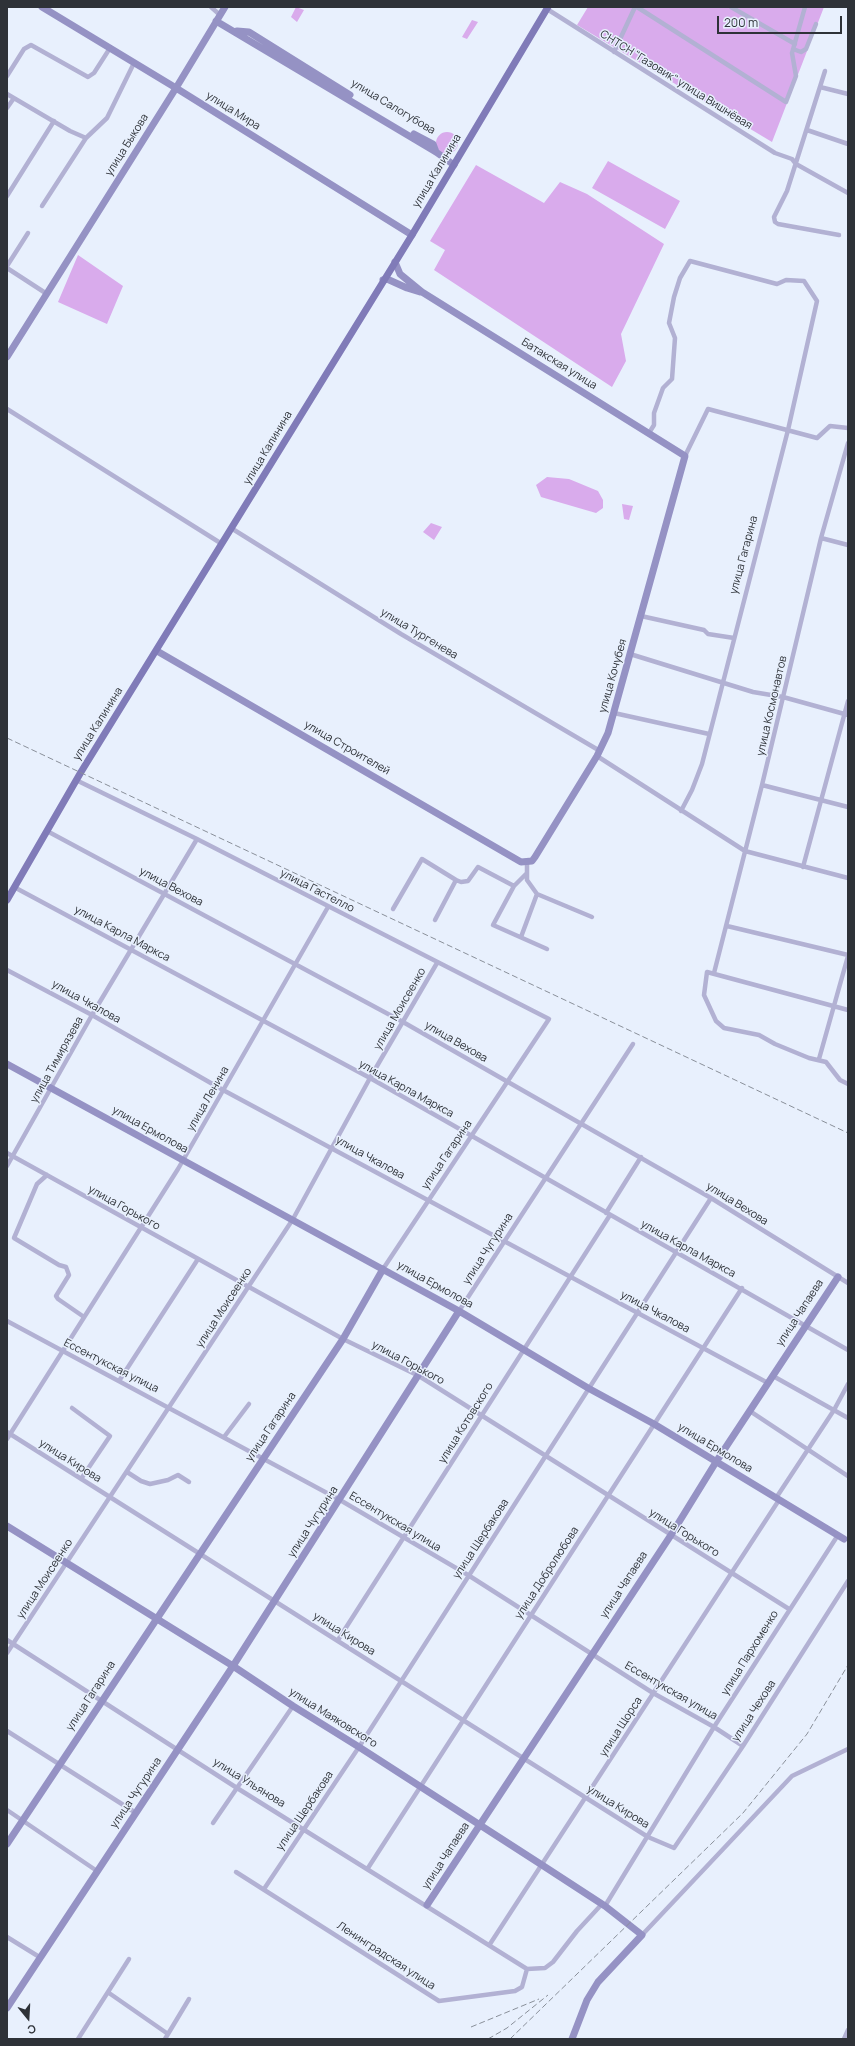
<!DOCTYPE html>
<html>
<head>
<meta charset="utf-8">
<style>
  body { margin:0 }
  #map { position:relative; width:855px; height:2046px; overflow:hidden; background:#e8f0fd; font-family:Manrope,sans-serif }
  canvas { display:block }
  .frame { position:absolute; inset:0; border:8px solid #2e3238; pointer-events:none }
  .north { position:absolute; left:8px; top:1998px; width:40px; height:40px; -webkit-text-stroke:3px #e8f0fd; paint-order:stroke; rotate:162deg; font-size:11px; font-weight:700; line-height:16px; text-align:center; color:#2e3238 }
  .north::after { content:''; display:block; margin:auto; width:14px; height:18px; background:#2e3238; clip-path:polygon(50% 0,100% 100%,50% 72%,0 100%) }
  .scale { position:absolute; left:717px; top:16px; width:125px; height:18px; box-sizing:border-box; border:2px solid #2e3238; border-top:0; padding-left:5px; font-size:12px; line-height:14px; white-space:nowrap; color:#2e3238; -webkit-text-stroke:3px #e8f0fd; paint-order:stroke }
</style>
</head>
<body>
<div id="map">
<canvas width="855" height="2046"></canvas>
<div class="frame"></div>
<div class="north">С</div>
<div class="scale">200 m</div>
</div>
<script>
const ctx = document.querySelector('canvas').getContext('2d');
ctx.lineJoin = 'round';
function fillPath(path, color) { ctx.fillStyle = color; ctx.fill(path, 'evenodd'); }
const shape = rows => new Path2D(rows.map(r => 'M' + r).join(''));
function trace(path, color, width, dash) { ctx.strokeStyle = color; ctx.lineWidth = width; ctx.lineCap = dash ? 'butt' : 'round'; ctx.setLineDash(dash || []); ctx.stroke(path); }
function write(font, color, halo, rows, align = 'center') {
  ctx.font = font + ' Manrope,sans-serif'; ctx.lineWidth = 3; ctx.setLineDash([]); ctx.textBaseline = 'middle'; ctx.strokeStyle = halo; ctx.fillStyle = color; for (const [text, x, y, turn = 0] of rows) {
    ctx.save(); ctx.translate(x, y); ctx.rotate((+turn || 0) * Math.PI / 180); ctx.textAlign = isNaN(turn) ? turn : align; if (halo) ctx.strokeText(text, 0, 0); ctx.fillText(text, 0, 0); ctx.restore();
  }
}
fillPath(shape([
  [296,7,304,10,297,22,291,17],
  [588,7,824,7,772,142,577,25],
  [472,20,478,22,467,39,462,37],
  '436 143a11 11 0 1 1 22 0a11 11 0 1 1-22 0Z',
  [608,161,680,201,665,229,592,188],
  [476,165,544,203,560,182,587,194,664,244,621,334,626,361,612,387,434,270,445,250,430,241],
  [78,255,123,286,107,324,58,302],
  [547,477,569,479,598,491,603,500,603,508,596,513,541,497,536,485],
  [622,504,633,506,629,520,624,519],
  [431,523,442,527,434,540,423,532]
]), '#d9abec');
trace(shape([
  [211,7,220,15],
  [637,7,786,102,796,76,792,53,805,7],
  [731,7,795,44],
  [547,9,775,153,792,159,796,164,848,193],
  [793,49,801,52,806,49,816,24],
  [614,52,635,7],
  [825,71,787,191,774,217,775,222,778,224,839,235],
  [7,76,24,49,31,45,88,77,94,73,110,48],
  [820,87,848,94],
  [7,94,70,131,86,138,42,206],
  [7,108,14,98],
  [807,130,848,144],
  [86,138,107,118,134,63],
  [7,196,54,121],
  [7,266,28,233],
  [7,268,47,294],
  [7,409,222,544],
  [649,433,654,425,654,413,663,388,672,379,675,338,669,323,674,297,680,278,690,261,777,284,786,280,804,281,817,301,788,430,702,764,692,790,681,811],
  [685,456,708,409,817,438,830,426,848,428],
  [231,528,401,634,600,751],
  [821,538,848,545],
  [641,616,704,630,708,634,734,638],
  [630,654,753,692,783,697,848,715],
  [614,713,709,734],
  [597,756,745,851,848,878],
  [76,780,197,839,549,1019,383,1269],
  [762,785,848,807],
  [47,831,403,1022,711,1198,848,1283],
  [527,863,527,873,514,886,493,925,547,949],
  [803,867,848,701],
  [527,873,527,880,537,894,592,917],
  [14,887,370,1078,848,1350],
  [393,909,422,859,456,880],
  [435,920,456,880,461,882,468,881,478,867,514,886],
  [727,926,848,955],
  [521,937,537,894],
  [7,970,92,1015,223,1090,768,1383],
  [714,973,762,785,821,538,848,443],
  [848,1010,707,972,704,995,716,1021,724,1028,759,1035,775,1044,809,1058,826,1062,840,1080,848,1084],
  [819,1059,848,956],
  [7,1153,343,1339,419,1376,789,1609],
  [7,1166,92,1015,197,839],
  [47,1175,37,1184,14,1238,59,1265,66,1267,69,1275,56,1296,58,1299,84,1317],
  [606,1213,641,1157],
  [459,1311,633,1044],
  [7,1321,340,1500,468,1575,653,1693,714,1727,743,1746],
  [773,1376,848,1418],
  [119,1381,198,1259],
  [72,1408,110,1436,81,1479],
  [750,1411,848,1476],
  [7,1432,648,1837,674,1848,743,1746,848,1581],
  [224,1437,249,1404],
  [7,1439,178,1169,328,907],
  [127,1472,141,1481,150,1484,168,1480,178,1475,189,1482],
  [776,1498,834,1410,848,1384],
  [7,1640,237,1788,527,1969,545,1968,553,1962,577,1931,602,1904],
  [338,1640,610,1215],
  [7,1653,293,1219,370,1078,437,963],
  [7,1731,136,1813],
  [7,1810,97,1871],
  [213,1823,293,1706],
  [368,1868,742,1288],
  [236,1872,439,2001,515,1991,522,1987,527,1969],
  [264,1889,359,1747,711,1198],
  [605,1906,714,1727,838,1535],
  [642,1935,792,1776,848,1749],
  [7,1937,41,1958],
  [490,1944,779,1500],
  [109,1993,168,2034],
  [78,2039,129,1959],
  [165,2039,189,1999],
  [844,2039,848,2030]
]), '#b2b1d3', 4.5);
trace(shape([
  [42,7,176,88,412,235],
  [216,21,436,152,454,165],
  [237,31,249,32,350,95],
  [414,134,433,144,436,152],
  [383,280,387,279,407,288,420,292],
  [7,357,176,88,225,7],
  [157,651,521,862,532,861,535,857,597,756,608,733,685,456,422,292,400,274,395,262],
  [7,1064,459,1311,588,1388,654,1424,844,1539],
  [7,1526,233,1666,293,1706,359,1747,542,1865,605,1906,642,1935,598,1982,587,2000,572,2039],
  [7,1844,343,1339,383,1269],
  [427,1905,671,1535,716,1462,838,1277],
  [7,2008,233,1666,459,1311]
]), '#9592c4', 7);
trace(shape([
  [7,900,81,772,412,235,548,7]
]), '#807bb8', 7);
trace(shape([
  [7,738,848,1133],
  [471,2027,539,1999],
  [488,2039,507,2028,548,1995],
  [510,2039,743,1813,807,1734,848,1665]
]), '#898f99', 1, [6, 3]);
write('11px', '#2e3238', '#e8f0fd', [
  ["СНТСН \"Газовик\" улица Вишнёвая",676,80,32],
  ["улица Салогубова",393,107,31],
  ["улица Мира",233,111,32],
  ["улица Быкова",127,145,-58],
  ["улица Калинина",437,171,-59],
  ["Батакская улица",559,364,32],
  ["улица Калинина",268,448,-59],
  ["улица Гагарина",744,555,-75],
  ["улица Тургенева",419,634,31],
  ["улица Кочубея",613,676,-74],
  ["улица Космонавтов",772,706,-77],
  ["улица Калинина",98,724,-58],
  ["улица Строителей",347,748,30],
  ["улица Вехова",171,887,28],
  ["улица Гастелло",317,891,27],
  ["улица Карла Маркса",122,934,28],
  ["улица Чкалова",86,1002,29],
  ["улица Моисеенко",400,1009,-60],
  ["улица Вехова",456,1042,30],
  ["улица Тимирязева",57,1060,-61],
  ["улица Карла Маркса",406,1089,29],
  ["улица Ленина",208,1099,-60],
  ["улица Ермолова",150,1130,29],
  ["улица Гагарина",447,1155,-56],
  ["улица Чкалова",370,1158,29],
  ["улица Вехова",737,1204,32],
  ["улица Горького",124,1208,29],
  ["улица Чугурина",488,1249,-57],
  ["улица Карла Маркса",688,1249,29],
  ["улица Ермолова",435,1285,29],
  ["улица Моисеенко",224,1308,-57],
  ["улица Чкалова",655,1312,28],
  ["улица Чапаева",800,1313,-57],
  ["улица Горького",408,1363,28],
  ["Ессентукская улица",111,1366,27],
  ["улица Котовского",466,1423,-58],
  ["улица Гагарина",271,1427,-56],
  ["улица Ермолова",715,1448,31],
  ["улица Кирова",70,1461,32],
  ["улица Чугурина",313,1522,-57],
  ["Ессентукская улица",395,1522,31],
  ["улица Горького",684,1533,32],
  ["улица Щербакова",481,1539,-57],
  ["улица Добролюбова",547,1573,-57],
  ["улица Моисеенко",45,1579,-57],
  ["улица Чапаева",624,1585,-57],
  ["улица Кирова",344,1634,32],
  ["улица Пархоменко",750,1653,-58],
  ["Ессентукская улица",671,1691,30],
  ["улица Гагарина",91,1696,-57],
  ["улица Чехова",754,1711,-57],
  ["улица Маяковского",333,1718,32],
  ["улица Щорса",621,1727,-57],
  ["улица Ульянова",249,1783,32],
  ["улица Чугурина",136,1793,-56],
  ["улица Кирова",618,1807,32],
  ["улица Щербакова",305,1811,-56],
  ["улица Чапаева",446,1856,-57],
  ["Ленинградская улица",386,1956,33]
]);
</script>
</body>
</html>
